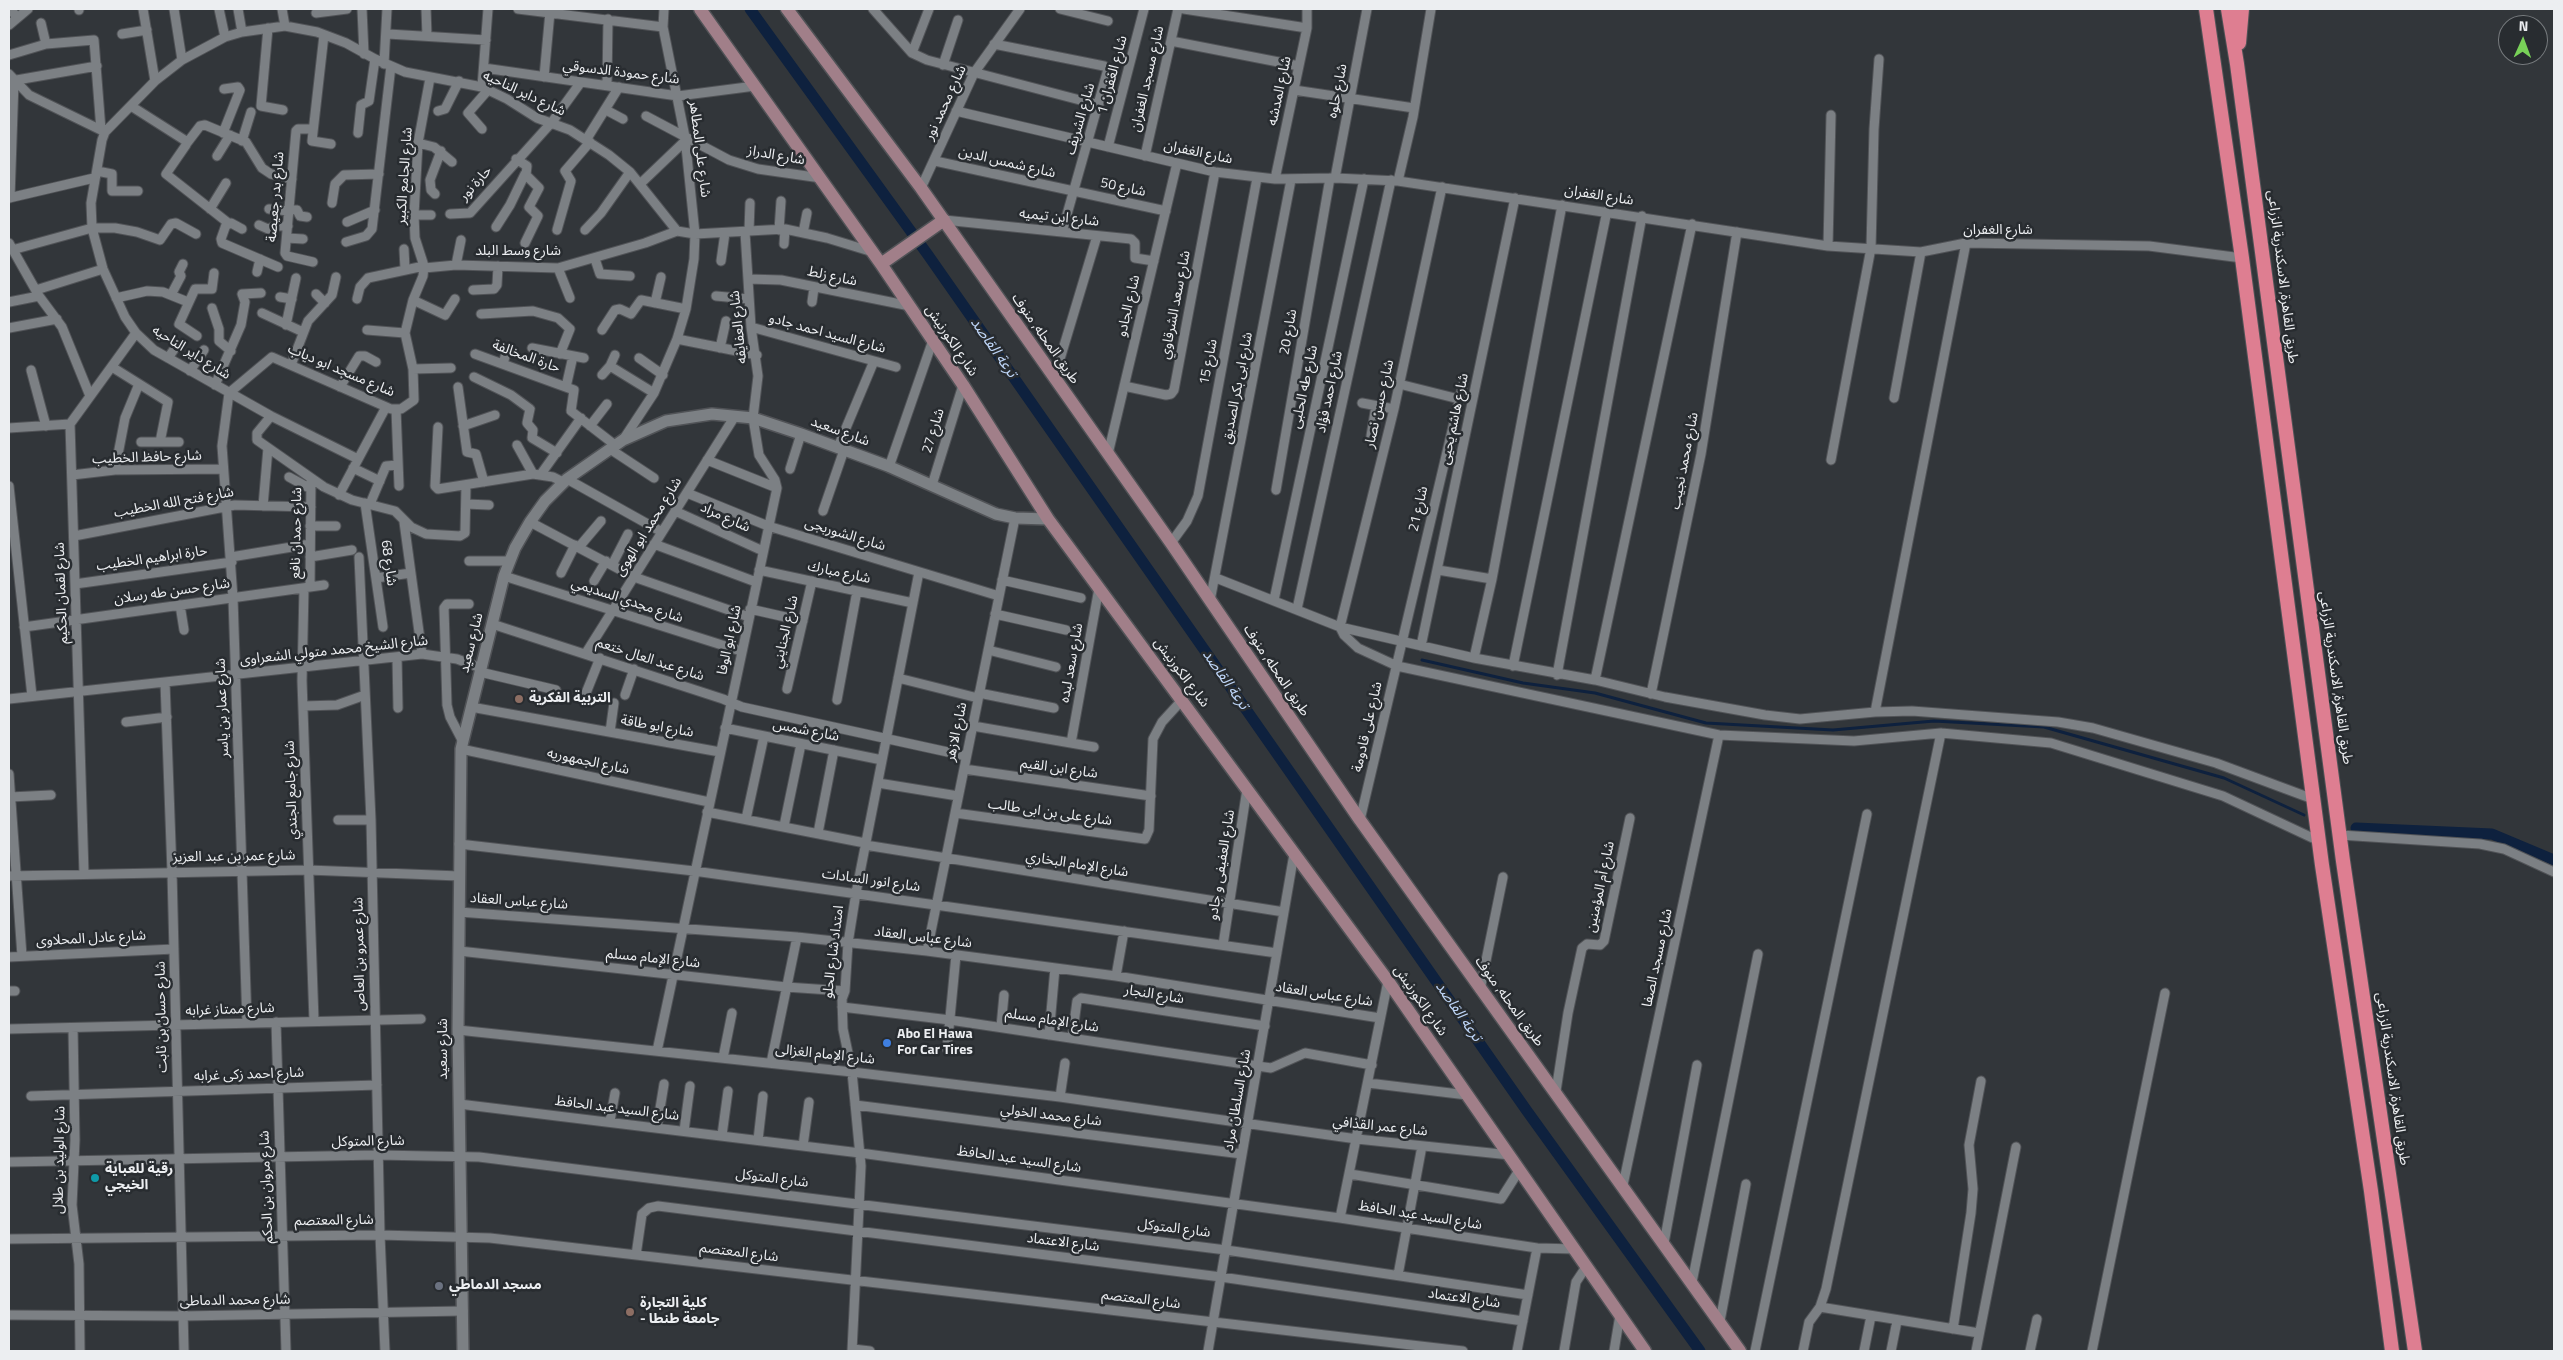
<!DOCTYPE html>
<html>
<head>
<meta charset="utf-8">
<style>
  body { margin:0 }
  #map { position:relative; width:2563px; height:1360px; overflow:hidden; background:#32363a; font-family:"Titillium Web",sans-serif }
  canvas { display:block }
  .frame { position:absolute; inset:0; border:10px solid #eceef1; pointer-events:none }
  .north { position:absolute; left:2498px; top:15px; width:50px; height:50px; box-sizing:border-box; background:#282c30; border:1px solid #767a7d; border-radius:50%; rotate:2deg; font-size:14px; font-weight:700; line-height:20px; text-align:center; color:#eceef1 }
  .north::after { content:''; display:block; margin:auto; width:18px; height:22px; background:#78d158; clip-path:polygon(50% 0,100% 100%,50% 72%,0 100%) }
</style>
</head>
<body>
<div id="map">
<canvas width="2563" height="1360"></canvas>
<div class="frame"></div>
<div class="north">N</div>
</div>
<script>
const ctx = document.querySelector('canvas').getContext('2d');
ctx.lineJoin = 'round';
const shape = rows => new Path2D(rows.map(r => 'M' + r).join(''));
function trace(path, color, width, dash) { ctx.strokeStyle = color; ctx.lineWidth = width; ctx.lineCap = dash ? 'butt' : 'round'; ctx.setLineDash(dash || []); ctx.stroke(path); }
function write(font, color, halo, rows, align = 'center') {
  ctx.font = font + ' "Titillium Web","Noto Sans Arabic",sans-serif'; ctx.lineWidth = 5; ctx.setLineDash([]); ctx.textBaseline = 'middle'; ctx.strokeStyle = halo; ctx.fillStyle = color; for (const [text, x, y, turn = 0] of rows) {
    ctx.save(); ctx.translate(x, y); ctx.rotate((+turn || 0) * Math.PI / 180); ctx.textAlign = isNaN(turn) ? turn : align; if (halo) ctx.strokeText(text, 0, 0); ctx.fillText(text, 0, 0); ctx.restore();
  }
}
trace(shape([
  [1422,660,1523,683,1595,693,1706,723,1833,730,1934,721,2044,727,2224,778,2304,815]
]), '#0e213e', 3);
trace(shape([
  [750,9,928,255,1527,1111,1700,1351],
  [2356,828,2492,834,2554,860]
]), '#0e213e', 11);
const minor = shape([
  [10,9,17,17],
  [143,9,155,81],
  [174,9,182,60],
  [219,9,225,37],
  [238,9,242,32],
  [282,9,285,26],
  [362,9,364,54],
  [426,9,427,36],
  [518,9,663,27],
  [873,9,912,53,927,60,1099,105],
  [1060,9,1108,21],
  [1184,9,1307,28],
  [79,10,79,9],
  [316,13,347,9],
  [41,23,46,44],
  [9,25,28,9],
  [268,28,261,106,283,110],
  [122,34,147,30],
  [388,34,486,40],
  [324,35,312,141,331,144],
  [1171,41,1299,66],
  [994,44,1104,66,1108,69,1062,232],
  [912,53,929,9],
  [9,55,46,44,94,40,101,130],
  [384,64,387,9],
  [943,65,958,20],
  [484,68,678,96,755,86],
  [9,74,29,95,105,132],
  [544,77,550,12],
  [11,81,97,66],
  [607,85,608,19],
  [482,87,488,9],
  [1294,90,1414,108],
  [131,106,186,141,186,145,166,174,227,222,221,239,222,243,278,267],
  [606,110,623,119],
  [438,111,445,109,459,81],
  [956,111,1215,172,1275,179,1335,178,1398,181,1828,246,1921,252,1966,243,2149,246,2242,258],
  [646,116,729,160,758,169,821,178],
  [482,129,468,113,488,90],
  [223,133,240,90,238,87,224,89],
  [358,133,361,105,369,101,375,59],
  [586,140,619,87],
  [242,141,251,112],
  [187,143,200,126,205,125,246,142,262,168,271,174,292,179],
  [418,143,434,147,452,162],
  [1108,147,1144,9],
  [217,156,230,135],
  [1145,156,1178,9],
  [516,159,527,166,526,175,539,188,529,207,538,216,525,243],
  [935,161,1166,211],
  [97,171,112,174,112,191,138,191],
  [1335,178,1367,9],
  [1275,179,1307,28,1307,9],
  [1398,181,1413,117,1431,9],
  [640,184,685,141],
  [921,188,974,73,1020,9],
  [435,194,431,190,430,180,441,151],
  [9,198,94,178],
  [10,198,14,81],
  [332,203,335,184,344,175,379,174],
  [210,209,226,183],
  [269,209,289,211],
  [289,209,297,210,300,216,307,217],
  [450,214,470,213,552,122,581,82],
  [414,215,431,215],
  [944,220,1131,239,1135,243,1135,258,1154,261],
  [347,222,375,210],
  [227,225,231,223,242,229],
  [259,225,268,229,276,226,288,226],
  [496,227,510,205,525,174],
  [557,230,571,181,565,171,590,142],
  [585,230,601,213,630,172],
  [779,230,781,201],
  [749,231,750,203],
  [803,233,807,213],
  [287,238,303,239],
  [346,242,366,236,372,229,391,66],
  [9,243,39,296,62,327,90,396],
  [784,244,785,229],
  [1828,246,1831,115],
  [404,249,405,269],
  [12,250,92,228,115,228,137,232,160,240,171,224,176,223,196,234],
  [595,259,600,274,630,276],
  [721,261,725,233],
  [313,262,287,256,285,253,296,131,298,129,313,129],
  [456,265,461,240],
  [424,268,456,265,558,268,645,243,677,231,695,234,785,229,827,238,873,252],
  [558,268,570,298],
  [257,272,260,259],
  [748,279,781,280,910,306],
  [36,290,103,269],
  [473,290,494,289,497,285,498,266],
  [316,294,325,303],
  [171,295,181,276,179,272,183,264],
  [716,296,749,299],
  [280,297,292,299],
  [116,298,147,291,163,292,188,302],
  [357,299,360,287,368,278,424,266],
  [413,300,445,315,455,299],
  [9,302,39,296],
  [812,302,814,288],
  [655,303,661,277],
  [212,308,219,329,219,341,231,351],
  [262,313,303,332],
  [481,314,533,311,558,318,570,329,560,354],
  [286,325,296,278],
  [751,327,896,367],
  [9,328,57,319],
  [367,330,405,333],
  [602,330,615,310,620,309,631,314,641,300,686,309],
  [197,336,179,324,195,289,212,289,214,273],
  [677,339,757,355],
  [532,348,584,358],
  [720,348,726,321],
  [475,354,574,390,571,411,615,445],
  [168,358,177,345],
  [639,358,663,375],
  [503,364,506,353],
  [291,365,308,321,332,295,336,277],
  [610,366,615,355],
  [112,367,168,402,160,442],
  [413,369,451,368],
  [31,370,46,426],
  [190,371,204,350],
  [602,375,610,366,654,393],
  [474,377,511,395,530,409,527,423,533,430,532,438,557,453],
  [1054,379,1097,236],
  [1399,384,1459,399],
  [215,385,241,325,245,302,242,294,261,293],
  [1124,386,1166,395,1171,394,1174,390,1215,172],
  [340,387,359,356,365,356,376,362],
  [458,387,467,452,476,454,484,482],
  [566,387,573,356],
  [1894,398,1921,252],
  [1362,403,1394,409],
  [396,409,399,486],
  [271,416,257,433,257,440,324,487,352,500,395,511,411,527,426,534,460,536,465,533,466,485],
  [463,426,495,415],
  [590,426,607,404],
  [438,427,435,486,438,489,533,474,553,477,563,482],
  [9,428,70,424],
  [1371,436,1376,406],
  [623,440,654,393,677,339,686,309,694,259,695,234,685,137,663,27,664,9],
  [141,442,179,442],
  [517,445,533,474],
  [838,447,874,361],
  [610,449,654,478],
  [1108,454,1177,163],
  [358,459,271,416,154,350,136,333,125,317,103,269,92,228,91,203,102,140,105,132,155,81,182,60,225,37,242,32,285,26,317,32,346,43,375,59,405,72,482,87,507,99,537,118,570,130,609,155,630,172,677,231],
  [707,460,777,488],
  [1831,460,1871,248,1874,129,1879,59],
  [889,467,933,340],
  [353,468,380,481],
  [790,469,801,434],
  [115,470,125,418,139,384],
  [541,474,581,418],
  [72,475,115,470,223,469],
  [289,477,311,489],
  [567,479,662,532],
  [932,485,963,385],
  [9,486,32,696],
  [1276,490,1330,178],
  [687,493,768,526,999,596],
  [339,495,386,407],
  [365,503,383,627],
  [370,504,386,466,398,465],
  [466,504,489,505],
  [263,506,268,448],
  [675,511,763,551],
  [823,511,844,450],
  [404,522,422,654],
  [530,522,634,577,749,617],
  [310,526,336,526],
  [74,536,235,505,311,507],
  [1171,543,1187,521,1198,496,1257,178],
  [654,544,756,582],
  [579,547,601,521],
  [231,557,310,544],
  [310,557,352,550],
  [359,557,371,820,380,1235,385,1351],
  [469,561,510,561],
  [612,565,628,534],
  [759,570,913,603],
  [1438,570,1492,579],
  [561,573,575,545],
  [504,576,741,651],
  [376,578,411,573],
  [1216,578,1340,627,1474,658,1595,680,1665,697,1765,715,1800,719,1875,712,1912,711,2058,722,2093,728,2216,763,2313,799],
  [1002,580,1081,598],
  [594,581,606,561],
  [75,584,232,562],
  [310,587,311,478],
  [304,588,302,681,314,1021],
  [1274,600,1364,179],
  [1210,601,1291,180],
  [180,605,184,630],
  [750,609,803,621],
  [1297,609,1391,180],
  [995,614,1066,630],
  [492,624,723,699,742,707,966,756],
  [24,627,324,585],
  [1340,627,1344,635,1358,648,1397,666,1719,735,1854,741,1941,733,2051,743,2223,796,2319,841],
  [1340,627,1394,409,1442,187],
  [1421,646,1515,198],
  [988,650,1056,667],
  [586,653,735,416],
  [397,657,398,708],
  [1474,658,1492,579,1562,205],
  [1513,666,1607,211],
  [480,672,556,690],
  [1557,675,1642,216],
  [898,678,978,698],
  [1595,680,1692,224],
  [165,682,172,872,184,1351],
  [787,689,812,581],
  [586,693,600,658],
  [979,693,1054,708],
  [1651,694,1701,454,1737,232],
  [625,695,634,669],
  [9,699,422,654,457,659,481,668],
  [837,700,857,591],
  [303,706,337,705,365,695],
  [471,707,720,752],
  [1875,712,1966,243],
  [126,722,167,717],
  [973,726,1094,747],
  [725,728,882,760],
  [610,732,614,703],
  [462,740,450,717,447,705,444,608,447,604,469,604],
  [1071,743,1099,588],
  [461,749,709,802],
  [964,769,1151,796],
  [9,774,22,956],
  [878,783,958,796],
  [10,797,51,795],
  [707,812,865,843],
  [955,813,1145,839,1149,830,1153,739,1162,722,1183,699],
  [746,819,764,736],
  [338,820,371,820],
  [1360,820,1463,384],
  [784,826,801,744],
  [818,833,834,750],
  [2340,835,2480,844,2504,849,2554,872],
  [459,844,694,871,1277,953],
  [865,845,1284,912],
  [84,873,70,424,136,333],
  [9,876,308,870,459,876],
  [459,912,797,937,927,951,1116,976,1380,1018],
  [1223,945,1247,789],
  [459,951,786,987,845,991],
  [927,951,1015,518],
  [9,957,174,949],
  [1116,976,1124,931],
  [1480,990,1503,877],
  [9,991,15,991],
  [842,1007,950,1020,1271,1068,1305,1053,1372,1065],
  [276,1022,286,1351],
  [247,1023,233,598,222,446,229,393,272,357,391,409,401,409,414,400,413,369,405,333,413,300,423,276,424,266,415,238,414,215,418,143,430,78],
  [1001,1027,1004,995],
  [73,1028,75,1140,72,1205,79,1264,80,1351],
  [9,1029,421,1019],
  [458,1030,852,1072,1060,1097,1357,1139,1510,1155],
  [1049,1035,1055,968],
  [1072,1038,1077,1001,1081,998,1265,1026],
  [947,1049,956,955],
  [657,1051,777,488,775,480,759,455,753,418,758,376,751,327,745,232],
  [723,1058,732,1013],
  [771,1063,797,937],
  [1368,1083,1467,1095],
  [1556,1091,1568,1013,1582,948,1587,944,1600,945,1604,941,1630,818],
  [31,1096,377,1085],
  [1060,1097,1065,1063],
  [459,1104,860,1153,1340,1218,1537,1248,1574,1249],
  [855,1105,1242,1154],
  [610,1121,615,1093],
  [657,1127,664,1084],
  [684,1131,690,1086],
  [722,1135,728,1091],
  [758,1140,763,1096],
  [803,1146,809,1102],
  [9,1162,378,1155,479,1157,1226,1250,1528,1295],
  [1350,1174,1501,1199,1520,1169],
  [1623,1185,1719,735],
  [1340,1218,1388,981],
  [9,1239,380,1235,490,1238,1463,1351],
  [1664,1243,1697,1065],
  [636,1255,642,1214,649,1208,658,1206,1221,1277,1523,1321],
  [1398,1275,1422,1146],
  [1692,1282,1758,954],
  [1820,1307,1979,1333],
  [9,1315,183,1316,463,1311],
  [1720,1321,1746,1184],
  [1953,1329,1971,1213,1973,1189,1969,1145,1981,1081],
  [853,1349,870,1351],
  [852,1351,861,1166,852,1072,843,1029,842,999,845,991,848,943,856,893,919,572],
  [1208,1351,1294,854],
  [1517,1351,1537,1248],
  [1564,1351,1576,1282,1586,1267],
  [1614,1351,1620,1315],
  [1755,1351,1867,814],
  [1803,1351,1809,1322,1820,1307,1826,1289,1941,733],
  [1864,1351,1871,1316],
  [1891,1351,1897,1321],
  [1976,1351,2016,1147],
  [2030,1351,2037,1319],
  [2092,1351,2165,993]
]);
const tertiary = shape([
  [463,1351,458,1030,461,749,504,576,515,548,530,522,545,501,567,479,623,440,666,421,712,414,753,418,801,434,888,466,996,514,1015,518,1048,519]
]);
const secondary = shape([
  [700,9,881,264,963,385,1048,519,1388,981,1645,1351],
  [787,9,921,188,1171,543,1360,820,1740,1351],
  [881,264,944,220]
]);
const trunk = shape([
  [2206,9,2242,258,2322,865,2371,1191,2392,1351],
  [2228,9,2237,64,2343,861,2415,1351],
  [2239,43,2242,9]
]);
trace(minor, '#515357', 11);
trace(tertiary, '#515357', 14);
trace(secondary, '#515357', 15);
trace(trunk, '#515357', 16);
trace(minor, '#7c8084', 9);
trace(tertiary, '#7c8084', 11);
trace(secondary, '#a17f89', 12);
trace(trunk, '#de7e91', 14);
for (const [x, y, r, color] of [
  [519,699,5,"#8d6e63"],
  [887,1043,5,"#3f7fe0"],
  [95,1178,5,"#0f9aa8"],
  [439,1286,5,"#6b7280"],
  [630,1312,5,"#8d6e63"]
]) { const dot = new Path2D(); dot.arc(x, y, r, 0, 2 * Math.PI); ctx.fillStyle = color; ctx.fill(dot); trace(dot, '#282c30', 2); }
write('14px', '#eceef1', '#282c30', [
  ["شارع حمودة الدسوقي",621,73,7],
  ["شارع الغفران 1",1113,75,-75],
  ["شارع مسجد الغفران",1148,79,-77],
  ["شارع المدشه",1280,91,-78],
  ["شارع حلوه",1338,91,-79],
  ["شارع داير الناحيه",524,94,25],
  ["شارع محمد نور",946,103,-65],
  ["شارع الشريف",1081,119,-74],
  ["شارع على المطاهر",699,149,83],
  ["شارع الغفران",1198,153,12],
  ["شارع الدراز",776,156,10],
  ["شارع شمس الدين",1007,163,13],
  ["شارع الجامع الكبير",405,176,-86],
  ["حارة نور",476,184,-48],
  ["شارع 50",1123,188,12],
  ["شارع الغفران",1599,196,9],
  ["شارع بدر جعيصة",276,197,-85],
  ["شارع ابن تيميه",1059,218,6],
  ["شارع الغفران",1998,231],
  ["شارع وسط البلد",518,252],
  ["شارع زلط",832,277,12],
  ["طريق القاهرة, الاسكندرية الزراعى",2282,277,83],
  ["شارع سعد الشرقاوي",1176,305,-79],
  ["شارع الجادو",1129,306,-77],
  ["شارع العفايفه",739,327,-96],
  ["شارع 20",1289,332,-80],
  ["شارع السيد احمد جادو",827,334,15],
  ["طريق المحله, منوف",1045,339,55],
  ["شارع الكورنيش",951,341,56],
  ["شارع داير الناحيه",191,353,32],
  ["حارة المخالفة",526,357,20],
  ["شارع 15",1209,362,-79],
  ["شارع مسجد ابو دياب",341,371,23],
  ["شارع طه الحلبى",1305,387,-78],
  ["شارع ابى بكر الصديق",1238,388,-79],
  ["شارع احمد فؤاد",1330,392,-78],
  ["شارع حسن نصار",1380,404,-77],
  ["شارع هاشم يحيى",1455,419,-78],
  ["شارع 27",934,431,-73],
  ["شارع سعيد",840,432,20],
  ["شارع حافظ الخطيب",147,458,-2],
  ["شارع محمد نجيب",1685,461,-79],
  ["شارع فتح الله الخطيب",174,503,-10],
  ["شارع 21",1419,509,-77],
  ["شارع مراد",725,518,24],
  ["شارع محمد ابو الهوى",649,527,-58],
  ["شارع حمدان نافع",297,533,-89],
  ["شارع الشوربجى",845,535,17],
  ["حارة ابراهيم الخطيب",152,559,-8],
  ["شارع 68",388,563,82],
  ["شارع مبارك",839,573,12],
  ["شارع حسن طه رسلان",172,592,-8],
  ["شارع لقمان الحكيم",62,593,-92],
  ["شارع مجدي السديمي",627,601,18],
  ["شارع الجنايني",786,632,-77],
  ["شارع ابو الوفا",730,640,-78],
  ["شارع سعيد",472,643,-76],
  ["شارع الشيخ محمد متولي الشعراوى",334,651,-6],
  ["شارع عبد العال ختعم",650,660,18],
  ["شارع سعد لبده",1072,663,-80],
  ["طريق المحله, منوف",1276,671,56],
  ["شارع الكورنيش",1181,673,53],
  ["طريق القاهرة, الاسكندرية الزراعى",2335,678,82],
  ["شارع عمار بن ياسر",223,708,-92],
  ["شارع ابو طاقة",657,727,10],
  ["شارع على قادومة",1368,727,-77],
  ["شارع شمس",806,731,11],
  ["شارع الازهر",957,732,-78],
  ["شارع الجمهوريه",588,762,12],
  ["شارع ابن القيم",1059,769,8],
  ["شارع جامع الجندي",292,790,-92],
  ["شارع على بن ابى طالب",1050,813,8],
  ["شارع عمر بن عبد العزيز",234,857,-1],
  ["شارع الإمام البخاري",1077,865,9],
  ["شارع العفيفى و جادو",1222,865,-81],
  ["شارع انور السادات",871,881,8],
  ["شارع أم المؤمنين",1601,887,-78],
  ["شارع عباس العقاد",519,902,4],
  ["شارع عباس العقاد",923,938,7],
  ["شارع عادل المحلاوى",91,939,-3],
  ["امتداد شارع الحلو",834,952,-83],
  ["شارع عمرو بن العاص",360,954,-91],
  ["شارع مسجد الصفا",1658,958,-78],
  ["شارع الإمام مسلم",653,959,6],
  ["شارع النجار",1154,995,9],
  ["شارع عباس العقاد",1324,995,9],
  ["شارع الكورنيش",1420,1001,55],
  ["طريق المحله, منوف",1509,1002,54],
  ["شارع ممتاز غرابه",230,1010,-2],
  ["شارع حسان بن ثابت",162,1017,-91],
  ["شارع الإمام مسلم",1052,1021,9],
  ["شارع سعيد",444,1049,-90],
  ["شارع الإمام الغزالى",825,1055,6],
  ["شارع احمد زكى غرابه",249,1075,-2],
  ["طريق القاهرة, الاسكندرية الزراعى",2392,1079,82],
  ["شارع السلطان مراد",1238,1100,-80],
  ["شارع السيد عبد الحافظ",617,1109,7],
  ["شارع محمد الخولي",1051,1116,7],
  ["شارع عمر القذافي",1380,1127,6],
  ["شارع المتوكل",368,1142,-1],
  ["شارع الوليد بن طلال",60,1160,-89],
  ["شارع السيد عبد الحافظ",1019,1160,8],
  ["شارع المتوكل",772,1179,7],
  ["شارع مروان بن الحكم",267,1187,-92],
  ["شارع السيد عبد الحافظ",1420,1216,9],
  ["شارع المعتصم",334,1221,-1],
  ["شارع المتوكل",1174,1229,7],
  ["شارع الاعتماد",1063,1243,7],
  ["شارع المعتصم",739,1253,7],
  ["شارع الاعتماد",1464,1299,8],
  ["شارع المعتصم",1141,1300,7],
  ["شارع محمد الدماطى",235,1301,-1]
]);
write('bold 14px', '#eceef1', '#282c30', [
  ["التربية الفكرية",529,699],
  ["Abo El Hawa",897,1035],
  ["For Car Tires",897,1051],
  ["رقية للعباية",105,1170],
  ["الخيجي",105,1186],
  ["مسجد الدماطي",449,1286],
  ["كلية التجارة",640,1304],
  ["- جامعة طنطا",640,1320]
], 'left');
write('italic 15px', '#bdd4f6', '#282c30', [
  ["ترعة القاصد",993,348,55],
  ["ترعة القاصد",1225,680,55],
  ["ترعة القاصد",1458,1012,55]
]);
</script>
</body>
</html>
